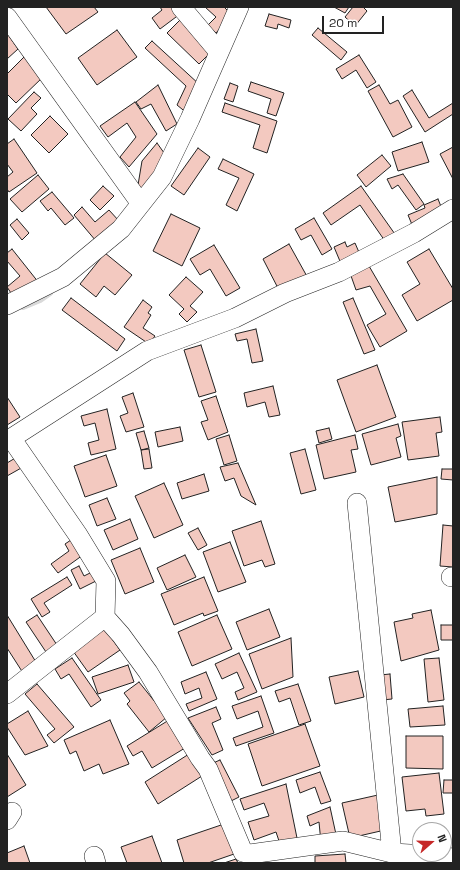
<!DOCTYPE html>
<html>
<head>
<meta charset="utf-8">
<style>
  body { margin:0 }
  #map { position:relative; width:460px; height:870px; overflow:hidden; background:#fff; font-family:"Space Grotesk",sans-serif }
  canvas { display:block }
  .frame { position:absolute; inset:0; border:8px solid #222; pointer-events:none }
  .north { position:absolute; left:412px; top:822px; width:40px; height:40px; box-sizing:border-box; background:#fff; border:1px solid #a7a7a7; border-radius:50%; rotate:70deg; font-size:11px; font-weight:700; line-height:16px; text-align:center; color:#222 }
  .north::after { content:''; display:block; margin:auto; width:14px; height:18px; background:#c62828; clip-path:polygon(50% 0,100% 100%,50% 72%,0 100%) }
  .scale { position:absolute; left:322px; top:16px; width:62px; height:18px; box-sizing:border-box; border:2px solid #222; border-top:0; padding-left:5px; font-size:12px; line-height:14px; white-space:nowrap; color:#222; -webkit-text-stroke:3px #fff; paint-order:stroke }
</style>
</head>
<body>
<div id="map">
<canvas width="460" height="870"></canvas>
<div class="frame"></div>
<div class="north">N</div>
<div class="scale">20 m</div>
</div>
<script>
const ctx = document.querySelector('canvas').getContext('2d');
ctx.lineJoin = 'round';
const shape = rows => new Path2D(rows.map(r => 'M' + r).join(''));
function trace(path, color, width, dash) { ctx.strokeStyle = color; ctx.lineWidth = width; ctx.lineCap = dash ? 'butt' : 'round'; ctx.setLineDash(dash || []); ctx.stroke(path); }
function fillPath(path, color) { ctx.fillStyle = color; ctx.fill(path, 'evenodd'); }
trace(shape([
  [23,307,40,300,50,293]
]), '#d9d9d9', 6);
const building = shape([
  [46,7,94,7,98,12,66,34,46,7],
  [160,7,175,7,180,14,160,29,152,18,162,10,160,7],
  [205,7,224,7,232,15,216,33,208,25,216,17,205,7],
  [334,7,349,7,345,13,334,7],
  [353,7,363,7,367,11,355,26,345,17,353,7],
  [269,14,291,20,289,28,278,24,277,29,265,26,269,14],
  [181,19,213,50,199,64,167,33,181,19],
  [318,28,347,52,341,60,312,35,318,28],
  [117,30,137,57,97,85,78,58,117,30],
  [7,33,18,49,7,59,7,33],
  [152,41,200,85,188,114,177,105,186,86,145,48,152,41],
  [359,55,376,82,367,88,356,70,342,79,336,69,359,55],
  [24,57,43,77,16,103,7,94,7,74,24,57],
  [251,82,284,93,276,116,267,113,271,99,248,91,251,82],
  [230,83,238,86,233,102,224,99,230,83],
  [158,85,177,124,166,131,151,104,141,109,136,102,158,85],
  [379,85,390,104,398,100,412,127,393,137,368,91,379,85],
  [412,90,429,118,453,103,453,114,425,132,403,96,412,90],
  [34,92,41,98,31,108,37,114,21,131,8,119,34,92],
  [135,102,157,134,129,167,120,157,136,137,127,123,108,137,100,126,135,102],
  [225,103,277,121,267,153,253,148,260,125,222,112,225,103],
  [50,116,68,134,49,153,31,135,50,116],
  [14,139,37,173,9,192,7,189,7,177,13,172,7,164,7,144,14,139],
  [422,142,429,162,398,171,392,152,422,142],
  [157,143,167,157,143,192,138,185,142,161,157,143],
  [453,147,453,179,440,154,453,147],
  [198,148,210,157,184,195,171,186,198,148],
  [382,155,391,166,366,187,357,175,382,155],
  [223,159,254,174,237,211,226,205,239,178,218,169,223,159],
  [403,174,424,204,416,210,398,185,392,189,387,179,403,174],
  [38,175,49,189,22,212,10,199,38,175],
  [103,186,114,196,100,210,90,200,103,186],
  [361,186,397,237,387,244,360,205,331,225,323,213,361,186],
  [52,192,74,218,65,225,51,208,48,211,40,201,52,192],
  [438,199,444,214,413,227,408,215,425,208,424,205,438,199],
  [82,207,95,222,109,210,119,221,96,241,74,215,82,207],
  [171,214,200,228,182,266,153,251,171,214],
  [314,218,332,249,322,255,311,235,301,240,295,229,314,218],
  [17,219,29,233,22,240,10,225,17,219],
  [345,242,347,247,355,243,361,257,342,266,334,247,345,242],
  [289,244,309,280,280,292,263,259,289,244],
  [214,245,240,288,226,296,210,269,200,275,190,259,214,245],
  [12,249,39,283,11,293,7,287,20,276,7,261,7,253,12,249],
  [429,249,453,289,453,300,417,321,402,295,420,284,407,262,429,249],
  [105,253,132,275,115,295,104,286,96,297,80,284,105,253],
  [369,266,407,331,380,347,367,325,386,314,370,286,356,290,350,273,369,266],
  [186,277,203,292,190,306,197,312,187,322,179,314,184,309,169,295,186,277],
  [71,298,125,339,117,351,62,310,71,298],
  [353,298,375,350,364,354,343,302,353,298],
  [143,300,152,307,148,313,151,315,143,328,155,336,149,344,124,327,143,300],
  [256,329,263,361,252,363,247,339,237,341,235,334,256,329],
  [201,345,216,392,199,397,184,350,201,345],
  [377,365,396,417,356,432,337,380,377,365],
  [273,386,280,415,269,417,265,402,247,407,244,393,273,386],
  [133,393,144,427,126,432,120,416,128,413,122,397,133,393],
  [216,396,228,432,208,440,201,422,208,420,201,401,216,396],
  [7,397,20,417,7,425,7,397],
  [107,409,116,449,91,455,88,443,99,440,95,423,84,426,81,416,107,409],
  [440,417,442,432,436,433,439,456,408,460,402,422,440,417],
  [398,424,401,436,396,438,401,457,371,465,362,434,398,424],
  [180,427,183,441,158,447,155,432,180,427],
  [329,428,332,439,319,443,316,431,329,428],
  [144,431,149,448,141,450,136,433,144,431],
  [229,435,237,461,224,465,216,439,229,435],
  [355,435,358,449,351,450,356,472,324,479,316,445,355,435],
  [149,449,152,468,144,469,141,450,149,449],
  [305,449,316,490,301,494,290,453,305,449],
  [106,455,117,486,85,497,74,466,106,455],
  [17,457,23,467,7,476,7,463,17,457],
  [238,463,256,505,241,496,234,478,225,481,220,467,238,463],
  [442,469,453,469,453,480,441,479,442,469],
  [204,474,209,491,182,499,177,483,204,474],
  [437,477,437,514,395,522,388,487,437,477],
  [164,483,183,525,154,538,135,496,164,483],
  [107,498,116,519,97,526,89,505,107,498],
  [130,519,138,539,113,550,104,530,130,519],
  [261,521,275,564,265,567,262,560,244,566,232,531,261,521],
  [443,525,453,526,453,567,440,566,443,525],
  [198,528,207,545,198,550,188,533,198,528],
  [71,540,83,555,58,573,51,564,69,551,65,544,71,540],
  [230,542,246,582,218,592,203,552,230,542],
  [140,548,154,582,125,594,111,560,140,548],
  [185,555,196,577,167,590,157,568,185,555],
  [79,566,84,576,96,570,100,579,80,589,71,570,79,566],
  [67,577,72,585,44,603,50,612,42,617,31,599,67,577],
  [204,577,218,611,204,616,203,613,174,625,161,594,204,577],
  [269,609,280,637,247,650,236,622,269,609],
  [431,610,439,650,401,661,394,622,413,618,412,614,431,610],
  [7,615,39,667,25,676,7,648,7,615],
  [37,615,57,645,46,652,26,622,37,615],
  [217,615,232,649,192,666,178,632,217,615],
  [441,625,453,625,453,640,441,640,441,625],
  [105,629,120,650,88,672,73,651,105,629],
  [291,638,293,677,262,689,249,654,291,638],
  [239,653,257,692,238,700,235,692,244,688,237,672,222,679,215,664,239,653],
  [72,658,101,700,91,707,69,674,61,679,55,669,72,658],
  [439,658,444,700,428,702,424,659,439,658],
  [128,665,134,682,98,694,92,677,128,665],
  [358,671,364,697,335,704,329,677,358,671],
  [206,672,217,699,189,711,186,704,202,698,199,688,185,694,181,682,206,672],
  [390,674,392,699,382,700,380,675,390,674],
  [139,682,167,717,149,732,127,704,130,701,124,693,139,682],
  [37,684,74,727,54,743,47,735,55,729,25,694,37,684],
  [298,684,311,721,299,725,290,698,279,702,275,691,298,684],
  [261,696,274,733,236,746,233,738,263,727,258,711,237,719,232,706,261,696],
  [443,706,445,725,410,727,408,709,443,706],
  [216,707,221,719,212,723,223,750,212,755,188,718,216,707],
  [28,711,48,746,25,755,7,727,7,724,28,711],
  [110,720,129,764,103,774,99,764,84,771,76,751,70,754,64,740,110,720],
  [169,720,185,748,152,768,142,751,133,756,127,746,169,720],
  [305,724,320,766,262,786,248,744,305,724],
  [406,736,443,736,443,769,406,768,406,736],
  [7,754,26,785,7,797,7,754],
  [189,754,202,776,158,804,145,782,189,754],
  [220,760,239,797,231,801,211,764,220,760],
  [320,772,331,801,321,804,315,787,300,793,296,780,320,772],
  [439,773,444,814,426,816,425,809,406,811,402,777,439,773],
  [444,780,453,780,453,793,443,793,444,780],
  [286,784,297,838,280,844,276,832,254,840,248,822,269,816,264,803,244,810,240,799,286,784],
  [378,795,385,830,350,838,342,803,378,795],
  [330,807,337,839,321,843,319,822,310,826,307,816,330,807],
  [227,823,237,853,208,863,184,863,177,840,227,823],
  [152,836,162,863,127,863,121,847,152,836],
  [24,846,30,863,7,863,7,853,24,846],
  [345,854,346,863,315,863,315,856,345,854],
  [236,859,238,863,224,863,236,859]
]);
fillPath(building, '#f3c9c0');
trace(building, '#222', 1);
const street = shape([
  [181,7,219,52],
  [7,17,141,204],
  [7,305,63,277,121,229,162,177,190,119,239,7],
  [11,438,78,535,106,581,105,617,121,635,148,672,200,758,208,769,243,852,250,854,343,841,392,853,446,856,453,861],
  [7,441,147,351,235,318,285,293,339,272,414,233,453,209],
  [357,503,392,853],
  [451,577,453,577],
  [7,694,105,617],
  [7,820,12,812],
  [94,856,96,863]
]);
trace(street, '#222', 20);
trace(street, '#fff', 19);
</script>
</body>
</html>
